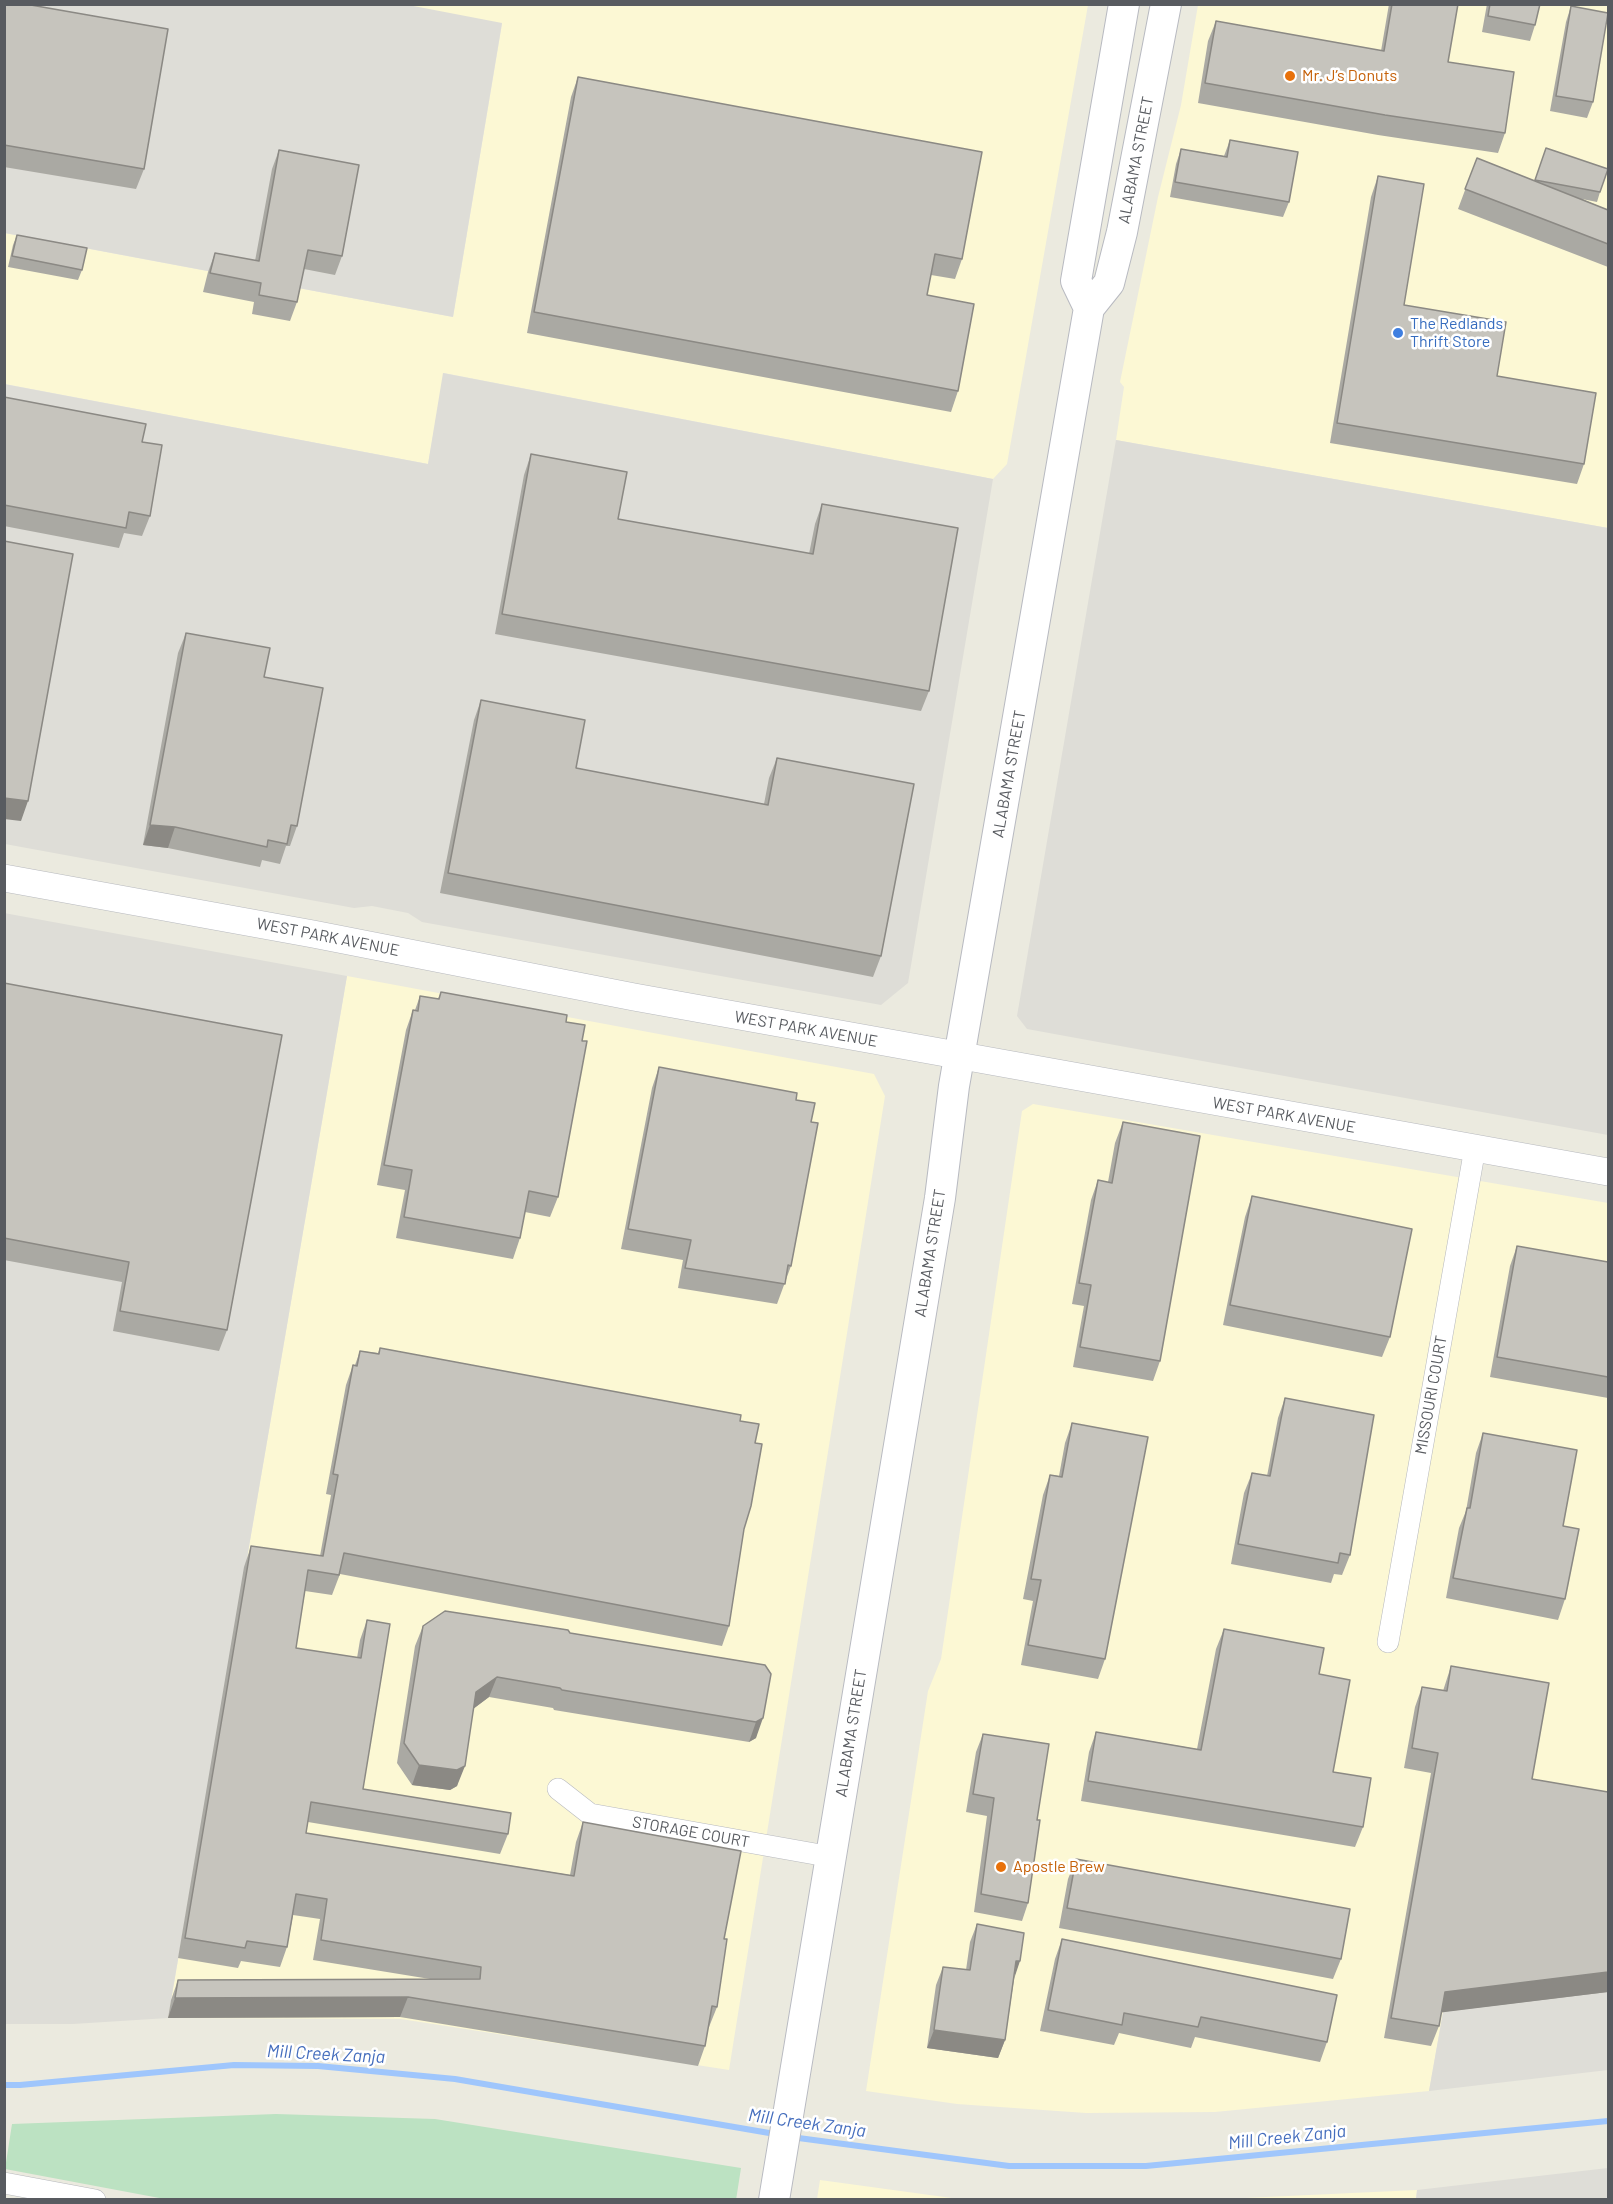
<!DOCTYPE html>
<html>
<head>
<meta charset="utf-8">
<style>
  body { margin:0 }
  #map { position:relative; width:1613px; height:2204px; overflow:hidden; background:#ebeadf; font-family:Barlow,sans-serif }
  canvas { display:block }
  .frame { position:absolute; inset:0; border:6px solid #585b60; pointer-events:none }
</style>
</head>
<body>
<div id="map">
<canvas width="1613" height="2204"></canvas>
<div class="frame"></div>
</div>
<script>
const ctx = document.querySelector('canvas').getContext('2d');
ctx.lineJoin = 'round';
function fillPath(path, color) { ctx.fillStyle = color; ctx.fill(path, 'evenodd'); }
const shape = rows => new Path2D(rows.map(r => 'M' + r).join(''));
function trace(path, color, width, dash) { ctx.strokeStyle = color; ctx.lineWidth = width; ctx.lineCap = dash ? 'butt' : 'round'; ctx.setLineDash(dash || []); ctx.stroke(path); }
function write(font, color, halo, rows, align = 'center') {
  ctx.font = font + ' Barlow,sans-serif'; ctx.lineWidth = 5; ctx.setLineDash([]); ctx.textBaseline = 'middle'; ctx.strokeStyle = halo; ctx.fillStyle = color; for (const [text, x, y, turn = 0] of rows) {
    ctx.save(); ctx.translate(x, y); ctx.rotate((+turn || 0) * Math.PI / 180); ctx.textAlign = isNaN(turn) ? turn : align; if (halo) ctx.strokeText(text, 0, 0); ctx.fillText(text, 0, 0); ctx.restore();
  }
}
fillPath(shape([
  [403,5,1088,5,1007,464,993,479,444,373,428,464,5,384,4,233,453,317,502,24],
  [1198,5,1608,5,1608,528,1116,440,1124,387,1120,382,1158,197,1181,105],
  [347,976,874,1074,885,1096,729,2070,401,2019,168,2018],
  [1033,1104,1608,1203,1608,1809,1483,1787,1429,2091,1215,2112,1086,2113,957,2104,866,2091,928,1691,941,1659,1022,1111],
  [820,2180,959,2199,817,2199],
  [1417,2190,1416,2199,1223,2199]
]), '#fcf8d4');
fillPath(shape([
  [403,4,502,23,453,317,5,233,4,5],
  [443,373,993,479,908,983,881,1005,422,922,408,913,372,906,354,908,5,844,4,384,428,464],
  [1116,440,1608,528,1608,1135,1027,1029,1017,1016],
  [4,913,347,976,168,2018,73,2024,5,2024],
  [1483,1787,1608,1809,1608,2070,1429,2091],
  [1608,2168,1608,2199,1416,2199,1417,2190]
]), '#deddd7');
fillPath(shape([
  [276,2114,435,2119,741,2168,736,2200,170,2200,5,2169,12,2124]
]), '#bce2c2');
trace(shape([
  [4,2085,20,2085,234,2065,318,2066,455,2079,775,2134],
  [791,2137,1009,2166,1146,2166,1608,2121]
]), '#9fc6fc', 6);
const minor = shape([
  [1388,1642,1475,1148],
  [558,1789,590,1814,832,1857],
  [4,2183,95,2200]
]);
const tertiary = shape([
  [4,878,313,934,634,997,1608,1172]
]);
const secondary = shape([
  [1089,308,1076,281,1124,4],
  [774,2200,940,1198,954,1086,1089,308,1109,283,1122,232,1166,4]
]);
trace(minor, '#b7b9be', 22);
trace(tertiary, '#b7b9be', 28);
trace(secondary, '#b8bac1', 32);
trace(minor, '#fff', 21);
trace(tertiary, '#fff', 27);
trace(secondary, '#fff', 30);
fillPath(shape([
  [4,4,144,169,136,189,4,167],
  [1389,4,1458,4,1448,62,1505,133,1498,153,1378,135,1198,103,1208,41,1216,21,1381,51],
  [1487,4,1540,4,1535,25,1530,41,1482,32],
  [1571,6,1593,102,1587,118,1550,111,1566,22],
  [578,77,962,259,955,279,931,275,927,295,958,391,951,412,527,333,571,97],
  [1230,140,1289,202,1283,217,1170,197,1176,164,1181,149,1224,156],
  [1546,148,1600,192,1597,202,1582,199,1608,210,1608,267,1458,209,1477,158,1535,181],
  [279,150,342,256,335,275,304,269,297,302,290,321,252,314,254,302,203,292,208,272,215,253,255,261,272,169],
  [1378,176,1404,305,1497,376,1584,464,1577,484,1330,443,1371,197],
  [17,235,82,270,78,280,8,267,13,245],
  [4,397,142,442,150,516,142,536,124,533,119,548,4,526],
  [531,454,618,519,809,554,815,524,822,504,929,691,921,711,495,634,524,475],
  [186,633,264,677,297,826,290,846,286,846,280,864,262,860,260,867,168,848,143,845,178,653],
  [481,700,576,768,764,804,769,778,777,758,881,956,873,977,440,893,474,720],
  [4,983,227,1330,219,1351,113,1331,122,1282,4,1260],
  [441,992,566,1022,558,1197,550,1217,525,1212,520,1238,513,1259,396,1238,405,1190,377,1185,406,1030,413,1010,415,1010,420,996,438,999],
  [659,1067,796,1100,811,1122,791,1266,777,1304,678,1288,683,1260,621,1249,652,1088],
  [1123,1122,1160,1361,1153,1381,1073,1367,1084,1306,1072,1304,1091,1200,1098,1180,1108,1182,1115,1143],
  [1252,1196,1390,1337,1382,1357,1223,1325,1245,1217],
  [1517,1246,1608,1262,1608,1398,1490,1377,1510,1266],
  [380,1348,740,1421,755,1443,744,1529,729,1626,722,1646,340,1574,332,1595,305,1591,296,1648,357,1658,360,1640,367,1620,363,1789,508,1834,500,1854,308,1822,306,1833,570,1875,576,1842,583,1822,724,1939,717,2007,709,2027,708,2026,705,2046,698,2066,400,2017,168,2018,171,2000,178,1980,430,1979,313,1960,320,1919,293,1915,287,1947,280,1967,241,1961,238,1968,178,1958,244,1567,251,1546,320,1556,331,1495,326,1494,346,1385,353,1365,355,1365,360,1351,378,1353],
  [1285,1398,1350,1555,1342,1575,1334,1574,1331,1583,1231,1564,1244,1493,1252,1473,1267,1476,1278,1418],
  [1072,1423,1105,1659,1098,1679,1021,1665,1033,1601,1023,1599,1043,1495,1050,1475,1059,1476,1065,1443],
  [1483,1433,1563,1526,1565,1599,1558,1620,1446,1598,1459,1528,1466,1511,1476,1453],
  [423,1626,570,1633,765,1665,756,1738,749,1742,554,1710,553,1708,489,1697,473,1709,457,1786,450,1790,412,1785,397,1763,415,1646],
  [1224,1629,1319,1674,1333,1772,1363,1827,1355,1847,1081,1801,1089,1752,1096,1732,1197,1749,1216,1649],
  [1451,1666,1532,1779,1608,1992,1441,2012,1439,2026,1431,2046,1384,2038,1431,1773,1404,1768,1415,1707,1422,1687,1443,1691],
  [983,1734,1037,1820,1028,1903,1022,1921,974,1912,987,1816,966,1812,976,1752],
  [1076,1859,1341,1959,1333,1979,1059,1928,1068,1879],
  [977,1924,1014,1979,1005,2040,998,2058,927,2048,936,1985,943,1967,966,1970,970,1942],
  [1062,1939,1327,2042,1320,2062,1195,2037,1191,2048,1119,2033,1114,2045,1040,2031,1055,1959]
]), '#aaa9a3');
fillPath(shape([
  [4,798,28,801,21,821,4,819],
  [150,825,175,827,168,848,143,845],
  [497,1677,489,1697,469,1712,476,1692],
  [763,1718,756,1738,749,1742,756,1722],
  [419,1765,465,1766,457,1786,450,1790,412,1785],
  [1016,1961,1020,1961,1014,1979],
  [1608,1972,1608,1992,1437,2013,1445,1992],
  [408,1997,400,2017,168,2018,175,1998],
  [934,2030,1005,2040,998,2058,927,2048]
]), '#8b8984');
const building = shape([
  [4,4,25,4,168,29,144,169,4,145,4,4],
  [1392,4,1458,4,1448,62,1514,72,1505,133,1385,115,1205,83,1216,21,1384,51,1392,4],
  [1490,4,1540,4,1535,25,1488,16,1490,4],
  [1571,6,1608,13,1593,102,1556,96,1571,6],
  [578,77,982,152,962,259,935,254,927,295,974,304,958,391,534,312,578,77],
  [1230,140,1298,152,1289,202,1175,182,1181,149,1227,157,1230,140],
  [1546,148,1608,169,1600,192,1535,180,1546,148],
  [279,150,359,165,342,256,308,250,297,302,259,295,261,283,210,273,215,253,259,261,279,150],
  [1477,158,1608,210,1608,244,1465,189,1477,158],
  [1378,176,1424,184,1404,305,1506,322,1497,376,1596,393,1584,464,1337,423,1378,176],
  [17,235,87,248,82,270,12,256,17,235],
  [4,397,146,424,142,442,162,445,150,516,129,512,126,528,4,505,4,397],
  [531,454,627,472,618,519,813,554,822,504,958,528,929,691,502,614,531,454],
  [4,541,73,554,28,801,4,798,4,541],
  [186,633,270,648,264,677,323,688,297,826,291,825,287,844,268,840,267,847,175,827,150,825,186,633],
  [481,700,585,720,576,768,768,805,777,758,914,784,881,956,448,873,481,700],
  [4,983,282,1035,227,1330,120,1311,129,1262,4,1238,4,983],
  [441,992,567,1015,566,1022,585,1025,582,1041,587,1041,558,1197,529,1191,520,1238,404,1217,412,1170,384,1165,413,1010,418,1011,420,996,439,999,441,992],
  [659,1067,797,1093,796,1100,815,1103,811,1122,818,1123,791,1266,788,1265,785,1284,685,1268,691,1240,628,1229,659,1067],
  [1123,1122,1200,1136,1160,1361,1080,1347,1091,1285,1079,1283,1098,1180,1112,1183,1123,1122],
  [1252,1196,1412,1229,1390,1337,1230,1305,1252,1196],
  [1517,1246,1608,1262,1608,1377,1497,1357,1517,1246],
  [380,1348,741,1415,740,1421,759,1424,755,1443,762,1444,751,1506,744,1529,729,1626,344,1553,339,1575,308,1570,296,1648,361,1658,367,1620,390,1624,363,1789,511,1813,508,1834,311,1802,306,1833,574,1876,583,1822,741,1851,724,1939,727,1939,717,2007,712,2006,705,2046,408,1997,175,1998,178,1980,480,1979,481,1967,321,1940,327,1899,296,1894,287,1947,247,1941,245,1948,185,1938,251,1546,323,1556,338,1475,333,1474,353,1365,357,1366,360,1351,379,1354,380,1348],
  [1285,1398,1374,1415,1350,1555,1340,1553,1338,1563,1238,1544,1252,1473,1270,1476,1285,1398],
  [1072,1423,1148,1437,1105,1659,1028,1645,1041,1580,1031,1579,1050,1475,1062,1477,1072,1423],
  [1483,1433,1577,1450,1563,1526,1579,1529,1565,1599,1453,1578,1467,1508,1470,1508,1483,1433],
  [445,1611,568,1630,570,1633,765,1665,771,1674,763,1718,756,1722,562,1690,560,1688,497,1677,476,1692,465,1766,457,1770,419,1765,404,1743,423,1626,445,1611],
  [1224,1629,1324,1648,1319,1674,1350,1680,1333,1772,1371,1778,1363,1827,1088,1781,1096,1732,1201,1750,1224,1629],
  [1451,1666,1549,1683,1532,1779,1608,1792,1608,1972,1445,1992,1439,2026,1391,2018,1438,1753,1412,1748,1422,1687,1447,1691,1451,1666],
  [983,1734,1049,1744,1037,1820,1040,1820,1028,1903,981,1894,994,1798,973,1794,983,1734],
  [1076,1859,1350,1909,1341,1959,1067,1908,1076,1859],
  [977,1924,1024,1933,1020,1961,1016,1961,1005,2040,934,2030,943,1967,970,1970,977,1924],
  [1062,1939,1337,1995,1327,2042,1201,2017,1198,2027,1124,2013,1122,2025,1048,2010,1062,1939]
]);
fillPath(building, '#c6c4bd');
trace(building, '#8b8984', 1.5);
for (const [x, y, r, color] of [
  [1290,76,6,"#e8710a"],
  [1398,333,6,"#3f7fe0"],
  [1001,1867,6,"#e8710a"]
]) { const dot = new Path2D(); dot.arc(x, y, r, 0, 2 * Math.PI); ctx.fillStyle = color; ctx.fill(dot); trace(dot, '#fff', 2); }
write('16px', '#c56008', '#fff', [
  ["Mr. J’s Donuts",1302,76],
  ["Apostle Brew",1013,1867]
], 'left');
write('16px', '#585b60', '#fff', [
  ["ALABAMA STREET",1136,160,-79],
  ["ALABAMA STREET",1009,774,-80],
  ["WEST PARK AVENUE",328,937,11],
  ["WEST PARK AVENUE",806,1029,10],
  ["WEST PARK AVENUE",1284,1115,10],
  ["ALABAMA STREET",930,1253,-81],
  ["MISSOURI COURT",1431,1395,-80],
  ["ALABAMA STREET",851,1733,-81],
  ["STORAGE COURT",691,1832,10]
]);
write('16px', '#366cbe', '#fff', [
  ["The Redlands",1410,324],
  ["Thrift Store",1410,342]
], 'left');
write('italic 18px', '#446dbd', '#fff', [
  ["Mill Creek Zanja",326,2054,3],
  ["Mill Creek Zanja",807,2123,8],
  ["Mill Creek Zanja",1287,2137,-6]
]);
</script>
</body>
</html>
